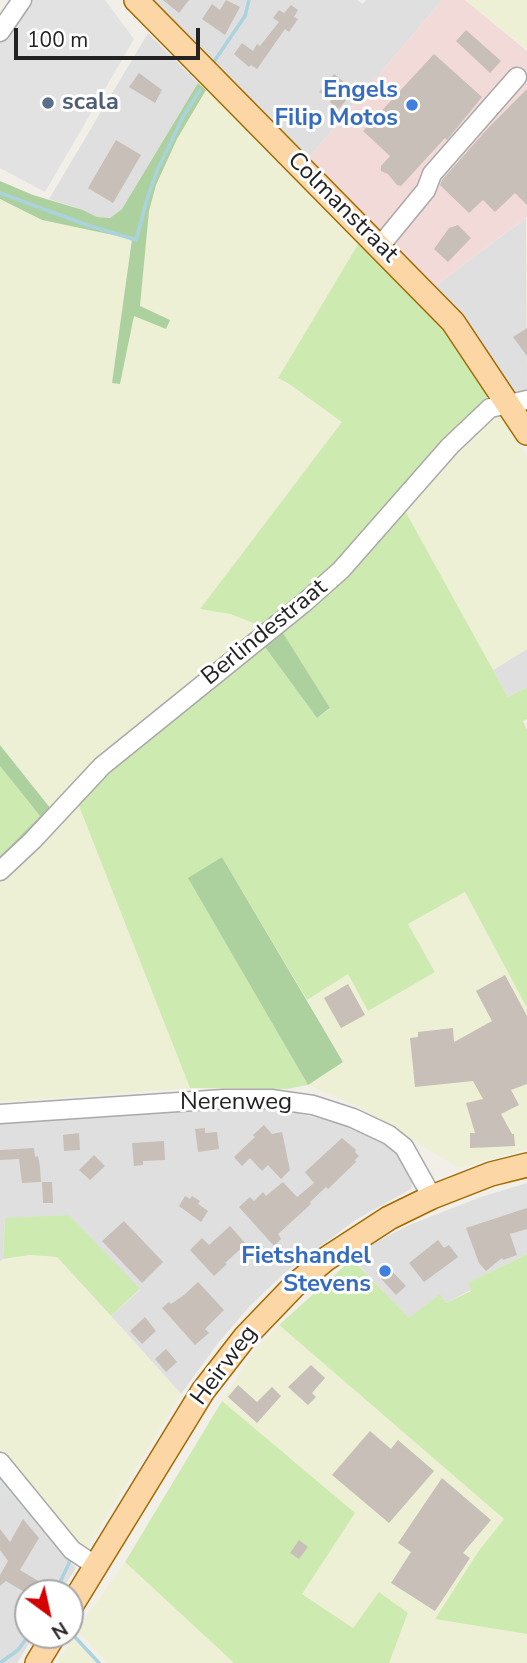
<!DOCTYPE html>
<html>
<head>
<meta charset="utf-8">
<style>
  body { margin:0 }
  #map { position:relative; width:527px; height:1663px; overflow:hidden; background:#f2efe9; font-family:"Nunito Sans",sans-serif }
  canvas { display:block }
  .north { position:absolute; left:14px; top:1579px; width:70px; height:70px; box-sizing:border-box; background:#fff; border:2px solid #a7a7a7; border-radius:50%; rotate:147deg; font-size:19px; font-weight:700; line-height:28px; text-align:center; color:#222 }
  .north::after { content:''; display:block; margin:auto; width:24px; height:32px; background:#d40000; clip-path:polygon(50% 0,100% 100%,50% 72%,0 100%) }
  .scale { position:absolute; left:14px; top:28px; width:186px; height:32px; box-sizing:border-box; border:4px solid #222; border-top:0; padding-left:9px; font-size:21px; line-height:24px; white-space:nowrap; color:#222; -webkit-text-stroke:5px #fff; paint-order:stroke }
</style>
</head>
<body>
<div id="map">
<canvas width="527" height="1663"></canvas>
<div class="north">N</div>
<div class="scale">100 m</div>
</div>
<script>
const ctx = document.querySelector('canvas').getContext('2d');
ctx.lineJoin = 'round';
function fillPath(path, color) { ctx.fillStyle = color; ctx.fill(path, 'evenodd'); }
const shape = rows => new Path2D(rows.map(r => 'M' + r).join(''));
function trace(path, color, width, dash) { ctx.strokeStyle = color; ctx.lineWidth = width; ctx.lineCap = dash ? 'butt' : 'round'; ctx.setLineDash(dash || []); ctx.stroke(path); }
function write(font, color, halo, rows, align = 'center') {
  ctx.font = font + ' "Nunito Sans",sans-serif'; ctx.lineWidth = 6; ctx.setLineDash([]); ctx.textBaseline = 'middle'; ctx.strokeStyle = halo; ctx.fillStyle = color; for (const [text, x, y, turn = 0] of rows) {
    ctx.save(); ctx.translate(x, y); ctx.rotate((+turn || 0) * Math.PI / 180); ctx.textAlign = isNaN(turn) ? turn : align; if (halo) ctx.strokeText(text, 0, 0); ctx.fillText(text, 0, 0); ctx.restore();
  }
}
fillPath(shape([
  [147,0,357,0,363,4,366,0,442,0,308,159],
  [148,33,198,83,142,179,122,209,109,219,97,217,83,210,49,199],
  [526,218,527,390,518,392,511,389,463,320,435,286],
  [527,649,527,687,508,697,493,670],
  [273,1108,336,1122,386,1142,403,1161,413,1177,411,1189,357,1219,283,1274,249,1307,218,1343,181,1394,111,1316,140,1290,5,1218,3,1259,0,1261,0,1124,205,1109],
  [527,1183,527,1254,469,1283,471,1290,446,1303,440,1295,409,1319,353,1259,376,1242,407,1226,481,1197],
  [0,1481,76,1568,60,1593,28,1593,28,1635,34,1635,17,1663,0,1663]
]), '#e0dfdf');
fillPath(shape([
  [442,0,465,0,527,51,527,73,522,79,527,84,527,217,435,286,308,159]
]), '#f2dad9');
fillPath(shape([
  [465,0,527,0,527,51,525,48],
  [206,90,360,241,278,378,343,422,200,609,230,614,262,626,118,743,66,792,51,809,0,745,0,199,42,220,132,239,113,383,120,384,134,316,166,329,170,320,140,306,149,210,156,185,177,139],
  [500,413,527,456,527,649,493,670,403,507,469,438,489,420],
  [77,801,190,1088,0,1102,0,880],
  [465,892,527,1008,527,1149,459,1168,357,1106,308,1085,343,1062,307,1000,348,974,368,1011,435,971,408,924],
  [30,1255,57,1257,181,1394,84,1552,0,1451,0,1261],
  [279,1325,504,1519,478,1552,436,1619,527,1634,527,1663,389,1663,408,1614,354,1629,302,1593,222,1401,254,1351],
  [125,1562,234,1663,107,1663,77,1630],
  [73,1638,96,1663,57,1663]
]), '#eef0d5');
fillPath(shape([
  [360,241,430,311,453,339,489,395,326,575,262,626,230,614,200,609,342,422,289,384,278,378],
  [403,507,508,697,527,687,527,719,523,721,527,730,527,1008,465,892,408,924,435,972,368,1011,348,974,307,1000,222,857,189,879,308,1085,287,1089,190,1088,77,801,102,776,262,643,317,718,330,709,280,628],
  [0,766,40,816,0,856],
  [69,1215,140,1289,111,1316,57,1257,30,1255,3,1259,5,1218],
  [527,1254,527,1634,435,1619,478,1552,504,1519,279,1325,352,1259,409,1318,440,1294,446,1303,471,1291,468,1283],
  [222,1401,355,1513,302,1594,353,1628,379,1592,408,1613,389,1663,234,1663,125,1562]
]), '#cdebb0');
fillPath(shape([
  [198,83,206,90,177,139,156,185,149,211,140,306,170,320,166,329,134,316,120,384,112,383,132,239,42,220,0,199,0,181,33,195,83,210,97,217,110,218,122,209],
  [280,628,330,708,317,718,262,643],
  [0,745,51,809,0,864,0,856,40,816,0,766],
  [222,857,343,1062,308,1085,188,878]
]), '#add19e');
fillPath(shape([
  [9,0,105,0,134,39,45,192,0,168,0,15]
]), '#e2e2e2');
trace(shape([
  [213,63,245,16,249,0],
  [0,193,84,224,136,240,148,196,157,171,183,117,200,90],
  [0,1477,38,1522],
  [55,1593,70,1561,65,1555],
  [74,1636,99,1663],
  [0,1663,18,1650,29,1635]
]), '#aad3df', 3.5);
fillPath(shape([
  [163,0,189,0,179,13],
  [226,0,240,7,225,35,202,19,212,4,220,10],
  [291,5,298,10,294,17,298,19,289,32,285,29,257,69,251,65,249,67,234,54,242,43,253,51,257,44,260,46,279,22,273,18,279,10,284,13],
  [466,30,501,61,490,73,456,41],
  [434,54,482,97,447,140,445,138,401,186,397,185,388,174,381,171,381,166,390,156,363,131],
  [139,73,162,90,155,103,129,87],
  [334,74,354,90,339,109,330,102,331,100,319,92],
  [527,89,527,205,515,193,495,212,483,200,469,213,440,185,442,180,490,126],
  [116,140,141,155,113,203,88,188],
  [458,225,471,238,448,262,434,249,449,228],
  [527,328,527,356,513,337],
  [505,975,527,1016,527,1084,511,1090,519,1105,501,1114,512,1134,514,1134,515,1146,470,1148,470,1133,475,1133,466,1103,483,1099,473,1081,415,1087,410,1038,418,1037,418,1032,453,1028,454,1042,492,1021,476,991],
  [348,984,365,1015,341,1028,324,998],
  [264,1125,272,1134,282,1132,290,1170,281,1179,268,1165,262,1171,250,1158,242,1166,234,1157,255,1137,253,1135],
  [205,1128,205,1133,217,1132,219,1149,198,1152,195,1129],
  [79,1133,80,1150,64,1151,63,1135],
  [342,1138,356,1150,355,1152,359,1156,355,1160,356,1162,328,1189,326,1187,310,1202,311,1204,278,1234,281,1239,274,1246,239,1207,250,1197,254,1201,263,1192,266,1196,283,1182,297,1197,314,1183,305,1172],
  [164,1141,165,1160,143,1161,143,1165,134,1166,132,1143],
  [34,1148,35,1157,38,1156,40,1167,41,1182,22,1183,19,1159,0,1160,0,1150],
  [94,1155,105,1166,90,1180,79,1170],
  [42,1182,52,1182,53,1203,43,1203],
  [185,1196,190,1199,192,1196,200,1201,198,1204,208,1211,201,1222,179,1206],
  [527,1208,527,1229,510,1234,517,1255,503,1260,502,1258,486,1271,479,1263,466,1228],
  [124,1221,163,1262,142,1283,102,1241],
  [230,1226,246,1244,225,1263,227,1264,214,1276,190,1250,202,1238,209,1245],
  [438,1240,444,1248,449,1245,458,1257,424,1282,409,1263],
  [385,1264,406,1286,396,1295,376,1273],
  [198,1282,224,1310,205,1329,209,1333,195,1345,162,1308,169,1302,171,1304,184,1295],
  [145,1317,156,1331,142,1344,130,1331],
  [166,1349,177,1362,166,1372,155,1359],
  [311,1365,325,1378,312,1393,316,1397,308,1405,288,1387],
  [238,1385,257,1402,272,1387,281,1396,257,1423,228,1397],
  [370,1431,391,1449,398,1440,434,1471,389,1523,332,1475],
  [442,1478,491,1520,463,1553,470,1558,435,1611,391,1583,411,1552,398,1543],
  [23,1519,39,1538,20,1570,40,1582,33,1593,26,1593,6,1581,0,1586,0,1575,8,1561,0,1550,0,1529,10,1542],
  [299,1540,308,1547,299,1559,290,1553]
]), '#c7bfb8');
const minor = shape([
  [0,32,22,0],
  [380,246,426,190,432,174,517,77],
  [0,871,33,840,102,766,305,602,341,570,450,446,490,408,527,400],
  [0,1114,224,1099,271,1099,313,1105,353,1118,389,1135,404,1147,432,1197],
  [0,1462,72,1550,96,1566]
]);
const major = shape([
  [136,0,453,322,527,433],
  [70,1608,203,1391,245,1337,295,1285,326,1259,389,1218,432,1197,491,1174,527,1165],
  [37,1663,54,1635]
]);
trace(minor, '#a9a9a9', 21);
trace(major, '#a06b00', 26);
trace(minor, '#fff', 18);
trace(major, '#fcd6a4', 23);
for (const [x, y, r, color] of [
  [48,103,7,"#5c6f8a"],
  [412,105,7,"#3f7fe0"],
  [385,1271,7,"#3f7fe0"]
]) { const dot = new Path2D(); dot.arc(x, y, r, 0, 2 * Math.PI); ctx.fillStyle = color; ctx.fill(dot); trace(dot, '#fff', 2.5); }
write('bold 24px', '#366cbe', '#fff', [
  ["Engels",398,91],
  ["Filip Motos",398,119],
  ["Fietshandel",371,1257],
  ["Stevens",371,1285]
], 'right');
write('bold 24px', '#4e5e75', '#fff', [
  ["scala",62,103]
], 'left');
write('24px', '#222', '#fff', [
  ["Colmanstraat",342,208,45],
  ["Berlindestraat",265,633,-39],
  ["Nerenweg",236,1103],
  ["Heirweg",225,1366,-53]
]);
</script>
</body>
</html>
